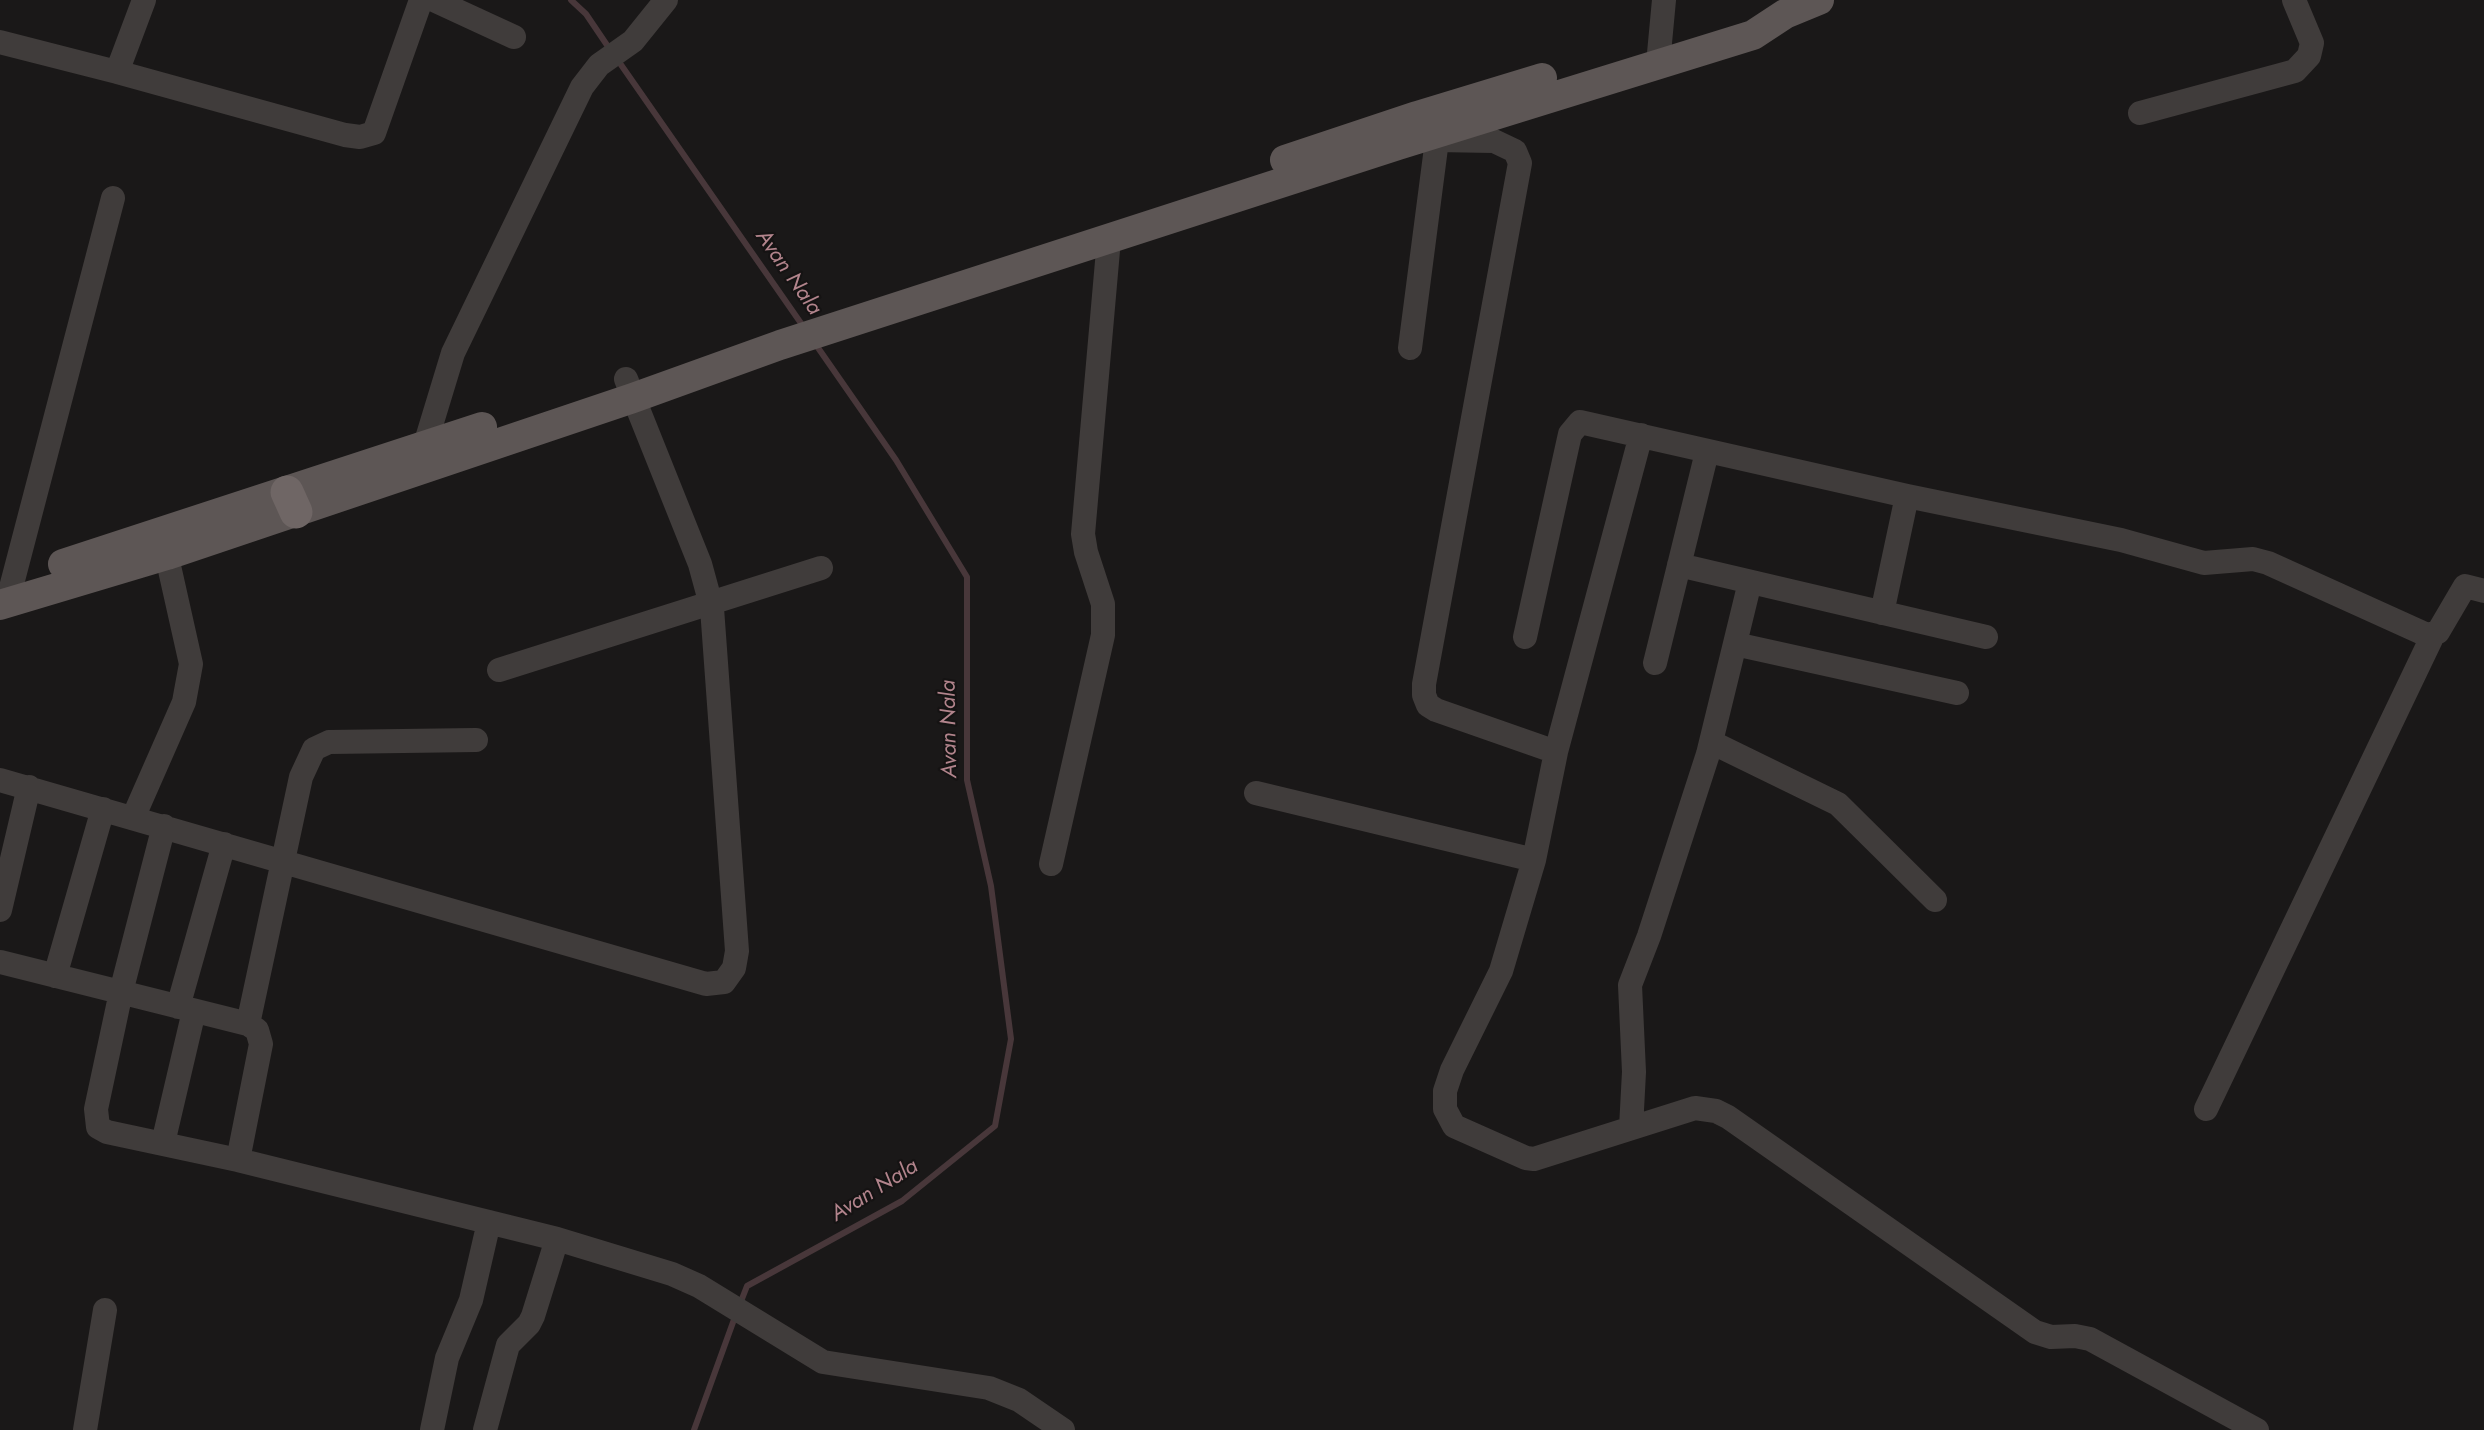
<!DOCTYPE html>
<html>
<head>
<meta charset="utf-8">
<style>
  body { margin:0 }
  canvas { display:block; background:#1a1818 }
</style>
</head>
<body>
<canvas width="2484" height="1430"></canvas>
<script>
const ctx = document.querySelector('canvas').getContext('2d');
ctx.lineJoin = 'round';
const shape = rows => new Path2D(rows.map(r => 'M' + r).join(''));
function trace(path, color, width, dash) { ctx.strokeStyle = color; ctx.lineWidth = width; ctx.lineCap = dash ? 'butt' : 'round'; ctx.setLineDash(dash || []); ctx.stroke(path); }
function write(font, color, halo, rows, align = 'center') {
  ctx.font = font + ' Jost,sans-serif'; ctx.lineWidth = 4.5; ctx.setLineDash([]); ctx.textBaseline = 'middle'; ctx.strokeStyle = halo; ctx.fillStyle = color; for (const [text, x, y, turn = 0] of rows) {
    ctx.save(); ctx.translate(x, y); ctx.rotate((+turn || 0) * Math.PI / 180); ctx.textAlign = isNaN(turn) ? turn : align; if (halo) ctx.strokeText(text, 0, 0); ctx.fillText(text, 0, 0); ctx.restore();
  }
}
trace(shape([
  [571,0,586,14,611,51],
  [617,59,805,329],
  [740,1304,747,1286,902,1201,995,1126,1011,1039,991,886,967,780,967,577,896,460,814,342],
  [694,1430,736,1314]
]), '#48373a', 6);
trace(shape([
  [434,0,514,37],
  [0,42,117,72,144,0],
  [1658,64,1664,0],
  [117,72,345,135,360,137,374,133,421,0],
  [2140,113,2295,71,2309,56,2312,43,2294,0],
  [1437,140,1494,141,1515,151,1520,163,1424,684,1424,695,1428,705,1436,710,1556,752],
  [1410,348,1437,140,1437,124],
  [1641,435,1556,752,1534,860,1501,971,1452,1070,1445,1091,1445,1109,1454,1126,1526,1158,1534,1159,1695,1108,1716,1111,1728,1117,2035,1332,2051,1337,2075,1336,2090,1339,2257,1430],
  [425,445,453,353,582,87,599,65,633,41,666,0],
  [1679,565,1986,637],
  [7,603,113,198],
  [1882,613,1907,496],
  [1525,637,1570,434,1580,422,1907,496,2121,540,2204,563,2253,559,2268,563,2427,635,2438,632,2465,586,2484,591],
  [1735,644,1957,693],
  [1655,663,1707,452],
  [499,670,821,568],
  [1711,742,1838,804,1935,900],
  [0,780,706,984,724,982,734,968,737,951,712,608,700,564,626,379],
  [1256,793,1534,860],
  [133,818,184,702,191,664,163,539],
  [164,826,121,992,96,1109,98,1127,107,1132,238,1160,557,1239,672,1274,699,1286,823,1362,989,1388,1019,1400,1063,1430],
  [1051,864,1103,635,1103,604,1086,552,1083,534,1109,239],
  [0,910,29,787],
  [0,962,248,1024,257,1030,261,1044,238,1160],
  [55,976,103,809],
  [178,1007,224,844],
  [248,1024,301,777,314,749,329,742,476,740],
  [2206,1109,2433,635],
  [1631,1128,1634,1072,1630,985,1649,936,1708,754,1750,582],
  [163,1143,194,1011],
  [85,1430,105,1310],
  [432,1430,447,1358,471,1300,489,1222],
  [485,1430,508,1345,529,1324,533,1316,557,1239]
]), '#403c3b', 24);
trace(shape([
  [1285,160,1417,116,1542,78],
  [63,564,482,427],
  [0,605,167,555,633,398,780,345,1398,145,1753,35,1785,14,1819,0]
]), '#5d5655', 30);
trace(shape([
  [287,492,296,512]
]), '#6f6665', 33);
write('italic 22px', '#b2848c', '#151313', [
  ["Avan Nala",788,273,55],
  ["Avan Nala",950,729,-91],
  ["Avan Nala",875,1191,-32]
]);
</script>
</body>
</html>
